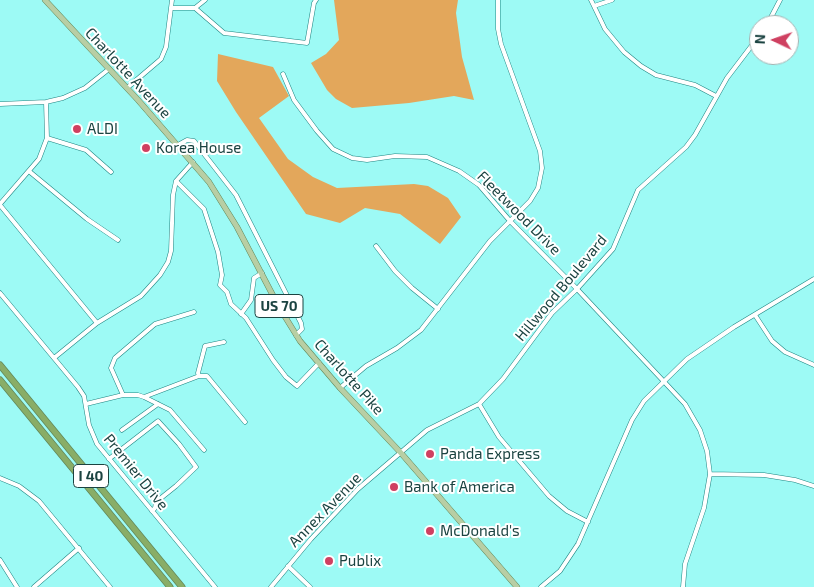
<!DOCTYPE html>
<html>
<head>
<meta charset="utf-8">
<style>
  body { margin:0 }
  #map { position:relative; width:814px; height:587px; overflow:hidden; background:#9dfaf5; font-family:"Exo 2",sans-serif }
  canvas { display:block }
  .north { position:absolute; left:749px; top:15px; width:50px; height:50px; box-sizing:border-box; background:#fff; border:1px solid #a4b4b3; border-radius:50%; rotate:273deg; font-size:14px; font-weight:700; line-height:20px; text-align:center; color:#1b4341 }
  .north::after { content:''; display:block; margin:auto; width:18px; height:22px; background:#cf4061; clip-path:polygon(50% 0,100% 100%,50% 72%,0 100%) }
</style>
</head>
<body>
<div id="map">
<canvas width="814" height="587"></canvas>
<div class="north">N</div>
</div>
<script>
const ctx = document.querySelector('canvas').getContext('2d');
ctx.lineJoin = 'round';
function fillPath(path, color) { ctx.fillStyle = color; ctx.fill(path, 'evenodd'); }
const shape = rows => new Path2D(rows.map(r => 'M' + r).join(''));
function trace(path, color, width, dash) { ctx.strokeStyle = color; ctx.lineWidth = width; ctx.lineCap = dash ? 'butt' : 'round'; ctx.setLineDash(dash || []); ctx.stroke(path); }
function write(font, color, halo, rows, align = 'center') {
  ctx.font = font + ' "Exo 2",sans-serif'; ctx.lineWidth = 4; ctx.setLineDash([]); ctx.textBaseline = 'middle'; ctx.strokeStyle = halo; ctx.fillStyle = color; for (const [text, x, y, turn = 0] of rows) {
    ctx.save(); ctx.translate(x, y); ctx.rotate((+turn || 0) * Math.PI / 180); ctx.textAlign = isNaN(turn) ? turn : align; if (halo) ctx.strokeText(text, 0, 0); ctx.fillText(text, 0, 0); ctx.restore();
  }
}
fillPath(shape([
  [334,0,458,0,456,13,462,57,474,100,454,96,409,103,352,108,336,99,327,90,311,63,326,54,339,40],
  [218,54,273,67,289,96,259,118,288,159,313,177,337,188,414,184,428,186,448,198,461,217,440,244,400,214,365,208,340,223,306,214,236,112,217,81]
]), '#e3a75b');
const minor = shape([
  [591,0,605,29,624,52,641,66,656,75,695,85,716,96],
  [594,6,612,0],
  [171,8,195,8,224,33,307,43,314,3,316,0],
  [195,8,205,0],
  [767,25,780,0],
  [283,74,294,100,317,131,333,149,352,158,367,160,395,156,427,157,459,171,479,185,510,221,577,289,685,404,700,430,707,451,710,474,704,508,685,564,683,587],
  [127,88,161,59,166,47,172,0],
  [0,104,46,102,63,98,85,88,109,69],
  [47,138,86,150,111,172],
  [178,145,187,140,194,141,236,195,301,323,302,329,296,335],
  [30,172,87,219,118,240],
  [176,181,204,209,218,252,222,275,220,285,227,292,231,304,246,318,273,360,286,377,297,386,319,363],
  [0,204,39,159,47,138,46,102],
  [0,205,97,323],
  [376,246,395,271,412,288,438,309],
  [0,293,78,387,84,396,89,425,97,444,215,587],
  [241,314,251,300,254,278,262,273],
  [755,315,772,341,785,352,814,365],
  [54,358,97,323,141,296,160,275,168,262,171,251,173,195,176,181,193,162],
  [199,376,198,373,205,346,224,342],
  [340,388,366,366,397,348,421,330,490,241,530,201,538,188,542,168,540,151,501,44,498,29,498,0],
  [123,395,111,368,115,358,155,324,194,312],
  [144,397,170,410,204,450],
  [86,404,123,395,138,395,144,397,199,376,207,376,245,422],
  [479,404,499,437,549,496,567,511,588,522],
  [122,430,158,404],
  [109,459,158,421,179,444,196,467,176,486,156,502,155,508,152,511],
  [710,474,764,475,795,480,814,486],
  [0,478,19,486,39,501,110,587],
  [0,560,17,587],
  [288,566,310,587],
  [34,587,79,548],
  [271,587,311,539,358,489,427,430,479,404,503,379,552,313,577,289,613,249,638,190,686,147,695,135,727,78,759,36],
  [541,587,560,571,578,544,632,420,644,401,687,359,734,327,814,279]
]);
const major = shape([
  [45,0,138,100,209,182,237,227,279,307,300,341,340,388,401,453,517,587]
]);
const highway = shape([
  [0,365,182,587],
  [0,380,170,587]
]);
trace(minor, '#1e8582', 5);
trace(major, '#62885a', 6);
trace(highway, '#62885a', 7);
trace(minor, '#fff', 4);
trace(major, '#b8cea4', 5);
trace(highway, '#89ad67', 5.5);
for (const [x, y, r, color] of [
  [77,129,5,"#cf4061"],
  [146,148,5,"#cf4061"],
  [430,454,5,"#cf4061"],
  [394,487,5,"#cf4061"],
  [430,531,5,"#cf4061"],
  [329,561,5,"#cf4061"]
]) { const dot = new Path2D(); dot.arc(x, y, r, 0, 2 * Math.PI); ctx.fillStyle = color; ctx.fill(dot); trace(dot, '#fff', 2); }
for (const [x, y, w] of [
  [279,306,48],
  [91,476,35]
]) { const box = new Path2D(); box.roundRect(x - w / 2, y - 11.5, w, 23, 4); ctx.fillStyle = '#fff'; ctx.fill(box); trace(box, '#1b4341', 1); }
write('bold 14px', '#1b4341', null, [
  ["US 70",279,306],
  ["I 40",91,476]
]);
write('15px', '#1b4341', '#fff', [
  ["Charlotte Avenue",128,73,47],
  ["Fleetwood Drive",519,213,45],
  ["Hillwood Boulevard",561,288,-50],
  ["Charlotte Pike",349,377,48],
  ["Premier Drive",136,472,51],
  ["Annex Avenue",325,510,-46]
]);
write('15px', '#1b4341', '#fff', [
  ["ALDI",87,129],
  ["Korea House",156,148],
  ["Panda Express",440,454],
  ["Bank of America",404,487],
  ["McDonald's",440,531],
  ["Publix",339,561]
], 'left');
</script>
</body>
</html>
